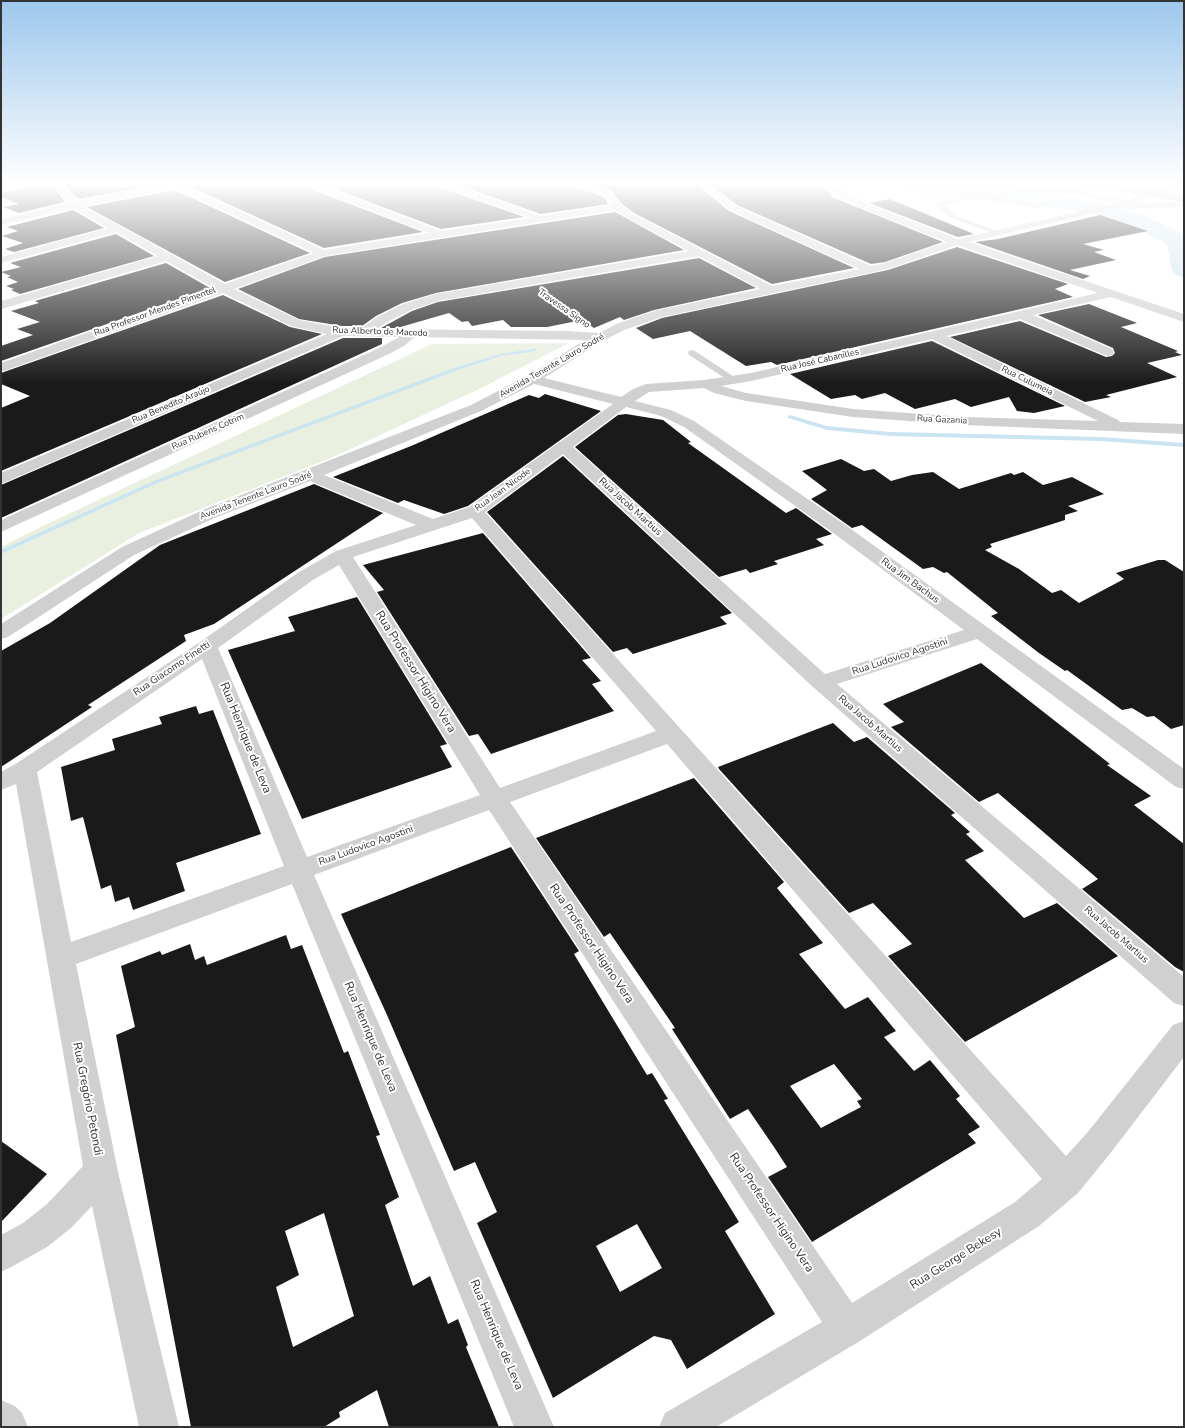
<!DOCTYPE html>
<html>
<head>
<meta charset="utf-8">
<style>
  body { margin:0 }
  #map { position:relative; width:1185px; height:1428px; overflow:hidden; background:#fff; font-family:"Nunito Sans",sans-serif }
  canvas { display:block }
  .frame { position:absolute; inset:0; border:2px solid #333; pointer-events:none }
</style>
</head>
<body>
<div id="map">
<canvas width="1185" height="1428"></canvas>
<div class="frame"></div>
</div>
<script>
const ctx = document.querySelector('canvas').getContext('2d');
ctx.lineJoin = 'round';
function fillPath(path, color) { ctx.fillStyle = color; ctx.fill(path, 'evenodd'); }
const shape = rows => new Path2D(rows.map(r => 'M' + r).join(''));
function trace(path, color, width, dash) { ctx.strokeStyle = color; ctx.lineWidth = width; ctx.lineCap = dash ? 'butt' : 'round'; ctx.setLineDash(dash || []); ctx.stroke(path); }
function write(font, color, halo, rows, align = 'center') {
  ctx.font = font + ' "Nunito Sans",sans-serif'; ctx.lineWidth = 4; ctx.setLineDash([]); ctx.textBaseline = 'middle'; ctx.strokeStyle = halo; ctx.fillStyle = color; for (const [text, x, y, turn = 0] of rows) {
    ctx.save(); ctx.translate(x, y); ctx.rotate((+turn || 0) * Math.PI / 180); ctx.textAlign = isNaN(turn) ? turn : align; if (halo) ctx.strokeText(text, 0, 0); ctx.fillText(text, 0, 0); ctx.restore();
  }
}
fillPath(shape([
  [569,343,479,389,331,458,139,533,1,619,1,547,49,523,432,344]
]), '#e9f0e0');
fillPath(shape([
  [534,349,536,349,536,351,501,356,458,370,160,482,1,554,1,550,156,480,454,368,500,354,534,349],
  [790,415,827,426,890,432,1101,437,1184,443,1184,447,1101,441,890,436,827,430,788,418,788,416,790,415]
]), '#cbe4f1');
fillPath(shape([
  [889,183,941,183,971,185,1074,198,1140,214,1178,231,1184,236,1184,277,1175,275,1172,270,1167,245,1162,241,1124,224,1073,210,971,197,916,193,892,187,889,183]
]), '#cbe4f1');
fillPath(shape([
  [38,183,51,183,65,202,19,213,3,207,19,204,1,197,1,193,32,187],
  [63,183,166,183,78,199],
  [191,183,302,183,303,186,423,232,324,248,189,186],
  [319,183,435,183,436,186,524,217,441,229],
  [452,183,568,183,571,186,604,197,608,204,541,214],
  [587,183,695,183,729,211,854,268,772,284,634,213,622,204,612,191],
  [707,183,818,183,819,186,831,193,832,197,943,242,885,262,871,264,737,205],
  [175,190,310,253,225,282,87,207],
  [890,199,974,234,958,237,869,203],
  [73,210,104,228,14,252,5,249,23,243,2,236,18,231,7,227],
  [615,212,684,250,436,293,402,303,376,316,362,326,342,326,299,319,238,289,325,257],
  [1100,215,1148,231,1083,244,1104,250,1094,252,1116,260,1070,270,1090,276,1083,279,975,242,998,239],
  [116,234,154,256,20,294,11,290,14,289,6,286,18,282,7,277,11,276,1,272,21,267,10,263],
  [957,247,1068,284,1055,289,1073,297,777,365,771,362,746,366,690,331,653,339,636,328,662,318,888,270],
  [699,258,756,288,654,310,624,320,620,317,594,328,582,320,547,327,511,327,503,320,472,326,468,321,462,322,449,313,397,328,381,328,412,311,438,302],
  [166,263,210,288,1,361,1,346,33,335,17,329,40,322,11,311,39,303,35,301],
  [223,295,290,327,322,334,1,471,1,408,30,396,1,384,1,373],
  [1089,304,1137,323,1121,327,1178,351,1175,352,1182,355,1147,363,1177,377,1106,395,1111,397,1085,402,950,337,1020,321,1106,357,1112,356,1115,353,1113,348,1038,315],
  [343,338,382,338,382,344,1,518,1,485],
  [932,341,1065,406,1034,413,1017,411,1009,397,971,407,955,399,915,409,885,393,862,399,855,395,831,399,790,374],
  [545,394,601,411,468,506,444,514,404,500,398,503,333,477,411,446,529,395,539,398],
  [626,414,663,420,691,442,688,443,786,513,796,508,832,534,816,539,824,545,774,561,778,564,750,573,746,569,719,577,575,447,618,415],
  [563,456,732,613,720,617,727,624,633,654,627,648,613,652,487,512],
  [841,459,864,471,874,469,891,481,912,475,933,472,959,489,1011,473,1014,475,1023,472,1043,485,1072,477,1104,494,1068,506,1078,511,1065,515,1065,520,990,544,992,547,985,550,1019,569,1052,593,1061,590,1079,603,1124,579,1116,573,1158,560,1165,560,1184,572,1184,725,1171,729,1154,716,1147,717,1132,708,1122,710,1067,670,1065,671,1039,653,991,616,998,613,947,572,944,573,933,567,923,569,862,525,852,528,811,499,827,490,802,471],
  [314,484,383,513,214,624,184,635,186,641,88,705,92,707,1,767,1,651,50,623,160,545],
  [483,533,591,658,582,660,601,681,592,684,614,711,491,754,478,734,469,736,377,592,384,590,363,565],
  [357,597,447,744,440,746,452,767,302,819,228,650,295,631,288,617],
  [981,663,1110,764,1107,765,1151,796,1134,805,1184,844,1184,972,1175,967,1082,889,1098,879,998,793,979,802,891,727,904,722,883,704],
  [196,706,199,714,213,710,261,834,176,863,185,891,133,910,129,897,115,902,111,885,101,889,83,817,71,821,61,767,115,750,112,739,162,724,159,717],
  [833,723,854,742,867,737,955,813,951,815,970,832,966,834,984,851,965,860,1024,918,1057,903,1118,956,965,1042,888,956,912,944,873,903,849,913,719,769,718,767],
  [694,778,784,882,777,888,823,943,799,954,845,1009,868,997,896,1031,884,1037,914,1071,930,1060,960,1096,956,1099,980,1127,968,1134,976,1143,812,1242,768,1177,787,1167,774,1147,748,1109,730,1119,672,1029,675,1028,610,933,604,937,536,838],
  [834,1064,862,1099,857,1101,861,1107,821,1128,790,1086],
  [511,847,579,951,574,954,647,1075,652,1073,668,1099,664,1100,739,1222,725,1231,775,1314,687,1369,671,1340,654,1336,553,1398,477,1223,497,1212,475,1162,454,1171,387,1015,341,914],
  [637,1224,662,1268,620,1292,596,1246],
  [286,935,291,949,302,945,344,1053,348,1051,380,1135,376,1136,399,1197,385,1205,413,1286,430,1276,448,1324,458,1319,468,1345,466,1347,499,1427,389,1427,377,1390,339,1412,340,1417,324,1427,191,1427,116,1035,135,1027,121,966,160,951,162,955,190,944,195,960,204,956,207,965],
  [324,1213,354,1316,293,1347,276,1287,299,1275,285,1231],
  [1,1141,47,1174,1,1222]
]), '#1a1a1a');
trace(shape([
  [546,297,575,317]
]), '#d0d0d0', 1.5, [1, 1]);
fillPath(shape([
  [1114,183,1127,183,1184,192,1184,196,1117,185,1114,183],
  [1062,188,1128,201,1131,203,1128,205,1060,191,1059,190,1062,188],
  [964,195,983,195,1038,204,1041,206,1038,208,983,199,964,199,944,205,954,215,999,232,1000,233,997,235,950,217,936,204,964,195],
  [692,350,695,351,739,380,737,382,731,382,689,355,688,353,689,351,692,350]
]), '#d0d0d0');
fillPath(shape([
  [19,183,37,183,32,186,1,192,1,186,19,183],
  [52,183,61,183,77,201,173,183,190,183,189,185,185,186,324,250,429,233,304,185,303,183,315,183,441,231,530,218,437,185,436,183,448,183,541,216,611,205,605,196,571,185,569,183,583,183,612,192,621,205,633,214,772,286,859,269,730,210,696,183,705,183,736,206,871,266,885,263,947,242,862,208,820,185,819,183,829,183,868,204,958,239,1126,201,1136,197,1130,191,1135,188,1138,189,1147,197,1139,203,1184,201,1184,207,1125,209,1121,207,969,242,1184,314,1184,322,1111,297,1033,315,1112,349,1114,352,1112,355,1107,356,1020,319,946,336,1118,420,1120,422,1184,424,1184,434,964,425,853,417,746,401,714,393,704,388,649,392,635,401,671,410,694,421,844,524,1184,769,1184,789,1176,787,977,639,837,684,1184,977,1184,1006,1174,1003,813,687,563,454,485,512,1066,1156,1087,1133,1173,1025,1184,1021,1184,1057,1109,1155,1078,1193,1039,1226,860,1341,716,1427,659,1427,665,1413,822,1322,489,810,314,875,554,1427,514,1427,292,884,76,964,118,1172,179,1427,139,1427,92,1206,71,1228,47,1247,13,1266,1,1272,1,1235,23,1223,47,1204,83,1166,16,784,1,790,1,772,17,763,200,642,299,572,336,551,416,525,310,481,217,517,134,555,8,637,1,639,1,624,122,547,205,509,471,405,527,376,585,340,415,337,404,346,389,354,1,532,1,520,379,348,399,337,343,336,1,484,1,473,327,334,291,326,223,293,1,372,1,363,214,288,166,261,1,309,1,301,158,256,116,232,1,263,1,257,108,228,73,208,1,225,1,219,68,203,52,183],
  [175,188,314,253,225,284,83,206,175,188],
  [615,210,627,218,689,251,436,294,403,304,377,317,362,328,342,328,299,320,234,289,325,256,615,210],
  [957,245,1098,293,751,373,704,380,646,384,633,389,621,397,544,378,596,345,624,330,662,317,888,269,957,245],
  [699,256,760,289,654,311,616,324,599,333,567,331,377,329,385,323,411,310,438,301,699,256],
  [932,339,1098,421,964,417,853,409,746,393,721,386,751,381,932,339],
  [534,384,613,404,469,507,433,519,324,475,481,411,534,384],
  [626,407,661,416,684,427,832,532,964,630,825,674,573,447,626,407],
  [472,518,656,731,500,788,353,557,472,518],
  [339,565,480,795,307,857,218,648,313,580,339,565],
  [202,659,284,866,71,942,37,772,202,659],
  [667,744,1042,1179,1015,1202,852,1303,510,802,667,744],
  [1,1400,15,1406,22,1413,28,1427,1,1427,1,1400]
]), '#d0d0d0');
fillPath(shape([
  [1082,183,1102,183,1184,196,1184,202,1087,186,1082,183]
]), '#ababab');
fillPath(shape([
  [975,183,996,183,1053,187,1078,186,1097,183,1115,183,1110,186,1078,192,1053,193,1013,191,979,186,975,183]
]), '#a2a2a2');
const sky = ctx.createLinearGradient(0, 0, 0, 383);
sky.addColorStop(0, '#9cc7ec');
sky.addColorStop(0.48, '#fff');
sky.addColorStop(1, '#ffffff00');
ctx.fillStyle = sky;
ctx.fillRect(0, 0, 1185, 383);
write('9px', '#333', '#fff', [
  ["Travessa Signo",564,309,35],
  ["Rua Professor Mendes Pimentel",155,312,-20],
  ["Rua Alberto de Macedo",380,332,2],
  ["Rua José Cabanilles",820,361,-13],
  ["Avenida Tenente Lauro Sodré",552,366,-30],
  ["Rua Culumeia",1027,381,26],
  ["Rua Benedito Araújo",171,405,-23],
  ["Rua Gazania",942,420,3],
  ["Rua Rubens Cotrim",208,432,-24],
  ["Rua Jean Nicode",503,490,-36],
  ["Avenida Tenente Lauro Sodré",256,496,-21]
]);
write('10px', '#333', '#fff', [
  ["Rua Jacob Martius",630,507,42],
  ["Rua Jim Bachus",910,581,36],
  ["Rua Ludovico Agostini",900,657,-18],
  ["Rua Giacomo Finetti",172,669,-34],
  ["Rua Jacob Martius",870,724,41],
  ["Rua Ludovico Agostini",366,846,-20],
  ["Rua Jacob Martius",1116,935,41]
]);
write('12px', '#333', '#fff', [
  ["Rua Professor Higino Vera",415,672,58],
  ["Rua Henrique de Leva",245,738,68],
  ["Rua Professor Higino Vera",591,944,56],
  ["Rua Henrique de Leva",370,1037,67],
  ["Rua Gregório Petondi",87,1099,79],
  ["Rua Professor Higino Vera",771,1213,56],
  ["Rua George Bekesy",956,1259,-32],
  ["Rua Henrique de Leva",496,1335,67]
]);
</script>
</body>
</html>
